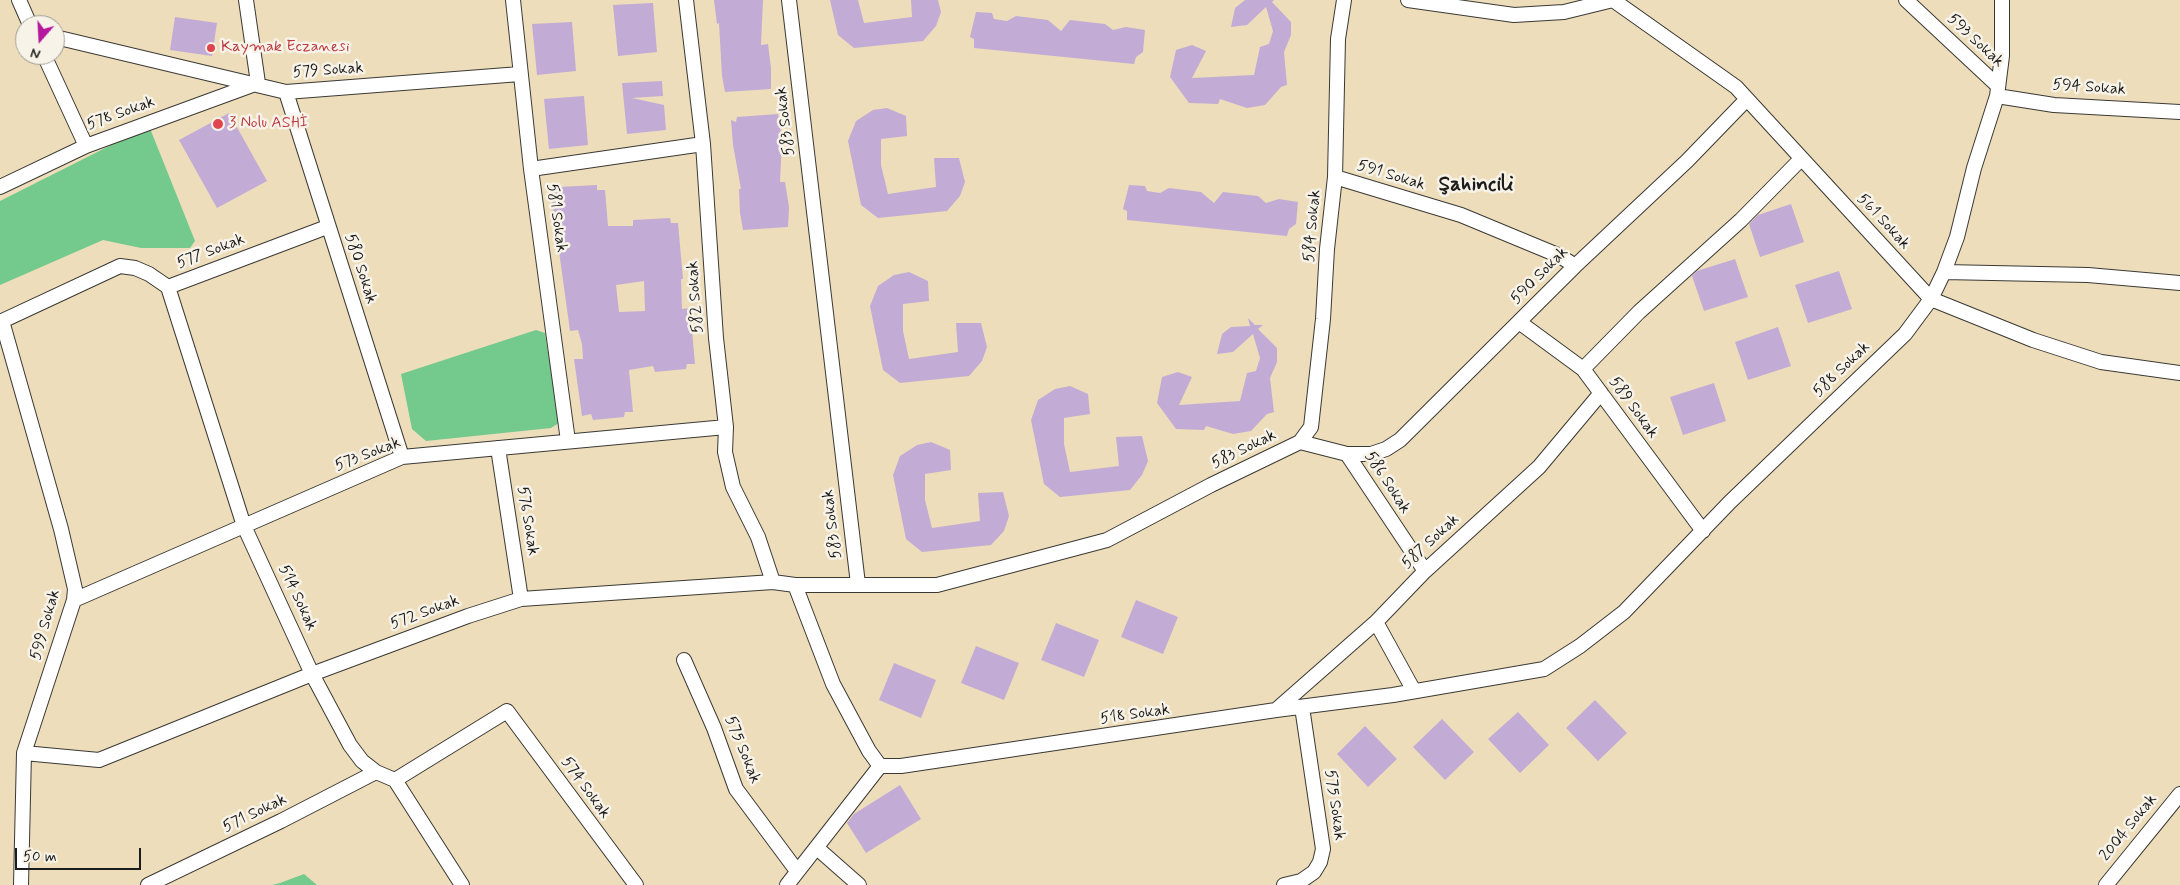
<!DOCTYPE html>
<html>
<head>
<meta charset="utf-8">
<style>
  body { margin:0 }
  #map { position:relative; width:2180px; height:885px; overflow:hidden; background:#edddba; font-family:Mynerve,sans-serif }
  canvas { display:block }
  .north { position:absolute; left:15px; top:15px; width:50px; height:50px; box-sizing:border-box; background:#f7f3e8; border:1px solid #9f9d96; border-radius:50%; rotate:199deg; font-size:14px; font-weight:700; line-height:20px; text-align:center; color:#1c1c1c }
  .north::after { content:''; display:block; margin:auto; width:18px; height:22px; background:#b5179e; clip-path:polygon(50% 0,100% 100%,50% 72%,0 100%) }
  .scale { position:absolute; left:15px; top:848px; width:126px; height:22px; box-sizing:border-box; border:2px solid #1c1c1c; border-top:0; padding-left:6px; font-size:15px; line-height:18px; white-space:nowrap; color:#1c1c1c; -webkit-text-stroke:4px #f7f3e8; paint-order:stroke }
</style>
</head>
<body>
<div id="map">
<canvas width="2180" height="885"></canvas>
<div class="north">N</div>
<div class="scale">50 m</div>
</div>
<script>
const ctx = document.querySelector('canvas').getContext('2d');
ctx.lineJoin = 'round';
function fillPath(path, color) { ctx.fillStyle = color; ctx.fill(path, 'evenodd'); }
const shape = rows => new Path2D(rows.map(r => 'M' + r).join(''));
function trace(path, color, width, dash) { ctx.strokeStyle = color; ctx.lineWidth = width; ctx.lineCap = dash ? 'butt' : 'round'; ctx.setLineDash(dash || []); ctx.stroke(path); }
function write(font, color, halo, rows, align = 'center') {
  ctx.font = font + ' Mynerve,sans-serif'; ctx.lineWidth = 5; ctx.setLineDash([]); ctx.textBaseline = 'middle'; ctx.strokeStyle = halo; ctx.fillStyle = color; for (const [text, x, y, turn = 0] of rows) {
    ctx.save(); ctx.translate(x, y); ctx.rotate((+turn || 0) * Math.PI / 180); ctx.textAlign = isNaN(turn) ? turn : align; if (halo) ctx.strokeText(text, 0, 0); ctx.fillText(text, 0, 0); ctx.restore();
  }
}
fillPath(shape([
  [149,126,195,241,190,248,141,248,103,240,0,285,0,201],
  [536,330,545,333,559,423,551,428,426,441,412,429,401,374],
  [304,874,317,885,272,885,280,883]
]), '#74c98d');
fillPath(shape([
  [714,0,763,0,761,45,768,44,771,68,771,89,725,92,722,76,719,23,717,24],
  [830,0,858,0,864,23,912,17,911,0,938,0,941,12,936,26,923,41,854,48,838,35],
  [1245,0,1274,0,1272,2,1291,22,1291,35,1284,52,1287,85,1281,87,1265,105,1247,108,1220,99,1218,104,1189,103,1170,77,1176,50,1192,45,1206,51,1192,78,1254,75,1260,47,1269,44,1273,31,1266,7,1247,25,1231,27,1235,8],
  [653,3,657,52,618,56,613,5],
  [976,12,992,13,994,19,1007,21,1016,16,1048,20,1061,31,1070,20,1105,24,1113,30,1126,27,1145,30,1143,52,1136,57,1134,64,974,48,974,39,970,37],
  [175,17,217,23,212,56,170,50],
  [572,22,576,71,537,75,532,24],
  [662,81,663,96,632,98,664,105,666,130,627,134,622,83],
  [584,96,588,145,549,149,544,99],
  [887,108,906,116,907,136,881,139,881,165,888,194,936,187,934,158,959,158,965,182,960,196,947,211,878,218,861,205,848,141,856,121,873,110],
  [229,113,267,181,217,208,179,140],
  [778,114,782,139,780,182,785,182,789,207,788,227,743,230,740,213,739,189,741,189,733,145,731,120,736,122,737,117],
  [597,185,597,190,605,190,608,226,633,226,633,220,670,218,671,223,678,223,683,279,681,279,682,309,690,308,695,364,687,364,686,369,655,372,653,366,629,370,633,412,625,412,624,417,593,420,591,414,582,416,574,359,583,359,582,344,578,330,570,331,551,193,559,192,559,187],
  [644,281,645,311,619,312,616,285],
  [1129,185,1145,186,1147,191,1160,193,1169,188,1201,192,1214,203,1223,192,1258,196,1266,203,1279,199,1298,202,1296,224,1289,229,1287,236,1127,220,1127,211,1123,209],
  [1791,204,1804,242,1760,257,1749,224,1758,215],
  [1735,259,1748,297,1704,311,1692,276,1697,271],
  [1839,271,1852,309,1808,323,1795,285],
  [909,272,928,281,929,301,903,304,903,331,909,359,958,352,956,323,981,323,987,347,982,361,969,376,900,383,883,370,870,306,878,286,894,275],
  [1248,318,1255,325,1263,325,1258,329,1277,348,1277,362,1270,378,1274,412,1267,414,1251,431,1233,434,1206,426,1204,430,1176,429,1157,403,1162,377,1178,372,1192,377,1179,405,1240,401,1247,373,1256,371,1260,358,1253,334,1233,352,1217,354,1222,334,1231,327,1250,326],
  [1778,327,1791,366,1748,380,1735,342],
  [1714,383,1726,421,1683,435,1670,397],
  [1070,386,1088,394,1090,414,1064,418,1064,444,1070,472,1119,466,1116,437,1142,436,1148,461,1142,475,1130,490,1060,497,1044,484,1031,420,1038,400,1055,389],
  [931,442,950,450,951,470,925,474,925,500,932,528,980,521,978,493,1003,492,1009,516,1004,531,991,545,922,552,906,539,893,475,900,456,917,445],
  [1136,600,1178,617,1163,654,1121,637],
  [1056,623,1099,640,1084,677,1041,660],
  [976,646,1019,663,1004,700,961,683],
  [894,663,936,680,921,718,879,700],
  [1595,700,1627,733,1598,761,1566,728],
  [1518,712,1549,745,1520,773,1488,739],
  [1442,719,1474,752,1445,780,1413,747],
  [1365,726,1397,759,1368,787,1337,754],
  [900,785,921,819,866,853,847,823,854,814]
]), '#c2acd6');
const minor = shape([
  [19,0,30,25],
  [513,0,531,169,568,441],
  [686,0,703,144,716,338,726,427,725,452,733,487,758,537,773,582],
  [789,0,858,584],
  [1408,0,1514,15,1564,12,1613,0],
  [1613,0,1736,87,1931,299,2033,340,2101,362,2180,373],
  [1906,0,1998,86],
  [55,37,286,92,520,74],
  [44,55,86,146],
  [286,92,402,457],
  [1997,96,2054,105,2180,112],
  [531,169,703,144],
  [1335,177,1461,215,1560,256,1575,266],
  [0,187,86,146,258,83,246,0],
  [1944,272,2088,275,2180,283],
  [168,287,244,526,312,674,350,745,362,761,376,772,395,780,462,885],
  [2,321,61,529,75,589,74,600,24,753,21,885],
  [0,322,120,266,135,268,149,274,168,287,327,227],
  [1519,322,1583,369,1703,531],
  [1583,369,1639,312,1741,220,1801,159],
  [1300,442,1347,454,1371,454,1386,449,1400,440,1575,266,1687,161,1747,99],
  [498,448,521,599],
  [1347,454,1425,571],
  [795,585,833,684,869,751,880,766],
  [74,600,402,457,726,427],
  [1376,622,1414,691],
  [684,660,714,728,736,789,797,871],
  [1276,710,1376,622,1425,571,1539,467,1601,393],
  [24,753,99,760,312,674,468,616,521,599,773,582,795,585,937,585,1107,540,1211,485,1300,442,1311,427,1323,319,1327,249,1335,177,1338,39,1344,0],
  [395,780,507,711,636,885],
  [817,848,859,885],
  [148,885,281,821,376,772],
  [787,885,880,766,901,766,1276,710,1393,695,1544,669,1580,646,1624,612,1730,502,1905,334,1931,299,1944,272,1957,237,1974,168,1997,96,2002,56,2002,0],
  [1284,885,1301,881,1314,872,1320,862,1323,849,1302,707],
  [2106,885,2180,794]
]);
trace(minor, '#3b3934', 16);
trace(minor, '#fff', 14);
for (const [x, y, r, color] of [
  [211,48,5,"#e0444e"],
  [218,124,6,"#e0444e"]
]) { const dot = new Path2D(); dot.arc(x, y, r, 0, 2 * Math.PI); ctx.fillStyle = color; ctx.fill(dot); trace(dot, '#f7f3e8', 2); }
write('16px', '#1c1c1c', '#f7f3e8', [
  ["593 Sokak",1975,41,43],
  ["579 Sokak",328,71,-4],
  ["594 Sokak",2089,88,4],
  ["578 Sokak",121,114,-20],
  ["583 Sokak",786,121,-97],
  ["591 Sokak",1391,176,17],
  ["581 Sokak",556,218,82],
  ["561 Sokak",1883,222,47],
  ["584 Sokak",1313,226,-85],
  ["577 Sokak",211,252,-21],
  ["580 Sokak",360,269,72],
  ["590 Sokak",1540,276,-45],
  ["582 Sokak",696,297,-94],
  ["588 Sokak",1842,370,-44],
  ["589 Sokak",1633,408,54],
  ["583 Sokak",1244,450,-26],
  ["573 Sokak",368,455,-21],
  ["586 Sokak",1387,483,57],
  ["576 Sokak",527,521,81],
  ["583 Sokak",833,524,-97],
  ["587 Sokak",1431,542,-43],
  ["514 Sokak",297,598,65],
  ["572 Sokak",425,613,-20],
  ["599 Sokak",46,625,-74],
  ["518 Sokak",1135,715,-8],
  ["575 Sokak",742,750,68],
  ["574 Sokak",585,788,54],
  ["575 Sokak",1334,805,82],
  ["571 Sokak",255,814,-26],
  ["2004 Sokak",2129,828,-51]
]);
write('16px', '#be3a42', '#f7f3e8', [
  ["Kaymak Eczanesi",221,48],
  ["3 Nolu ASHİ",229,124]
], 'left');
write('bold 21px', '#1c1c1c', '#f7f3e8', [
  ["Şahincili",1476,186]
]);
</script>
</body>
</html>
